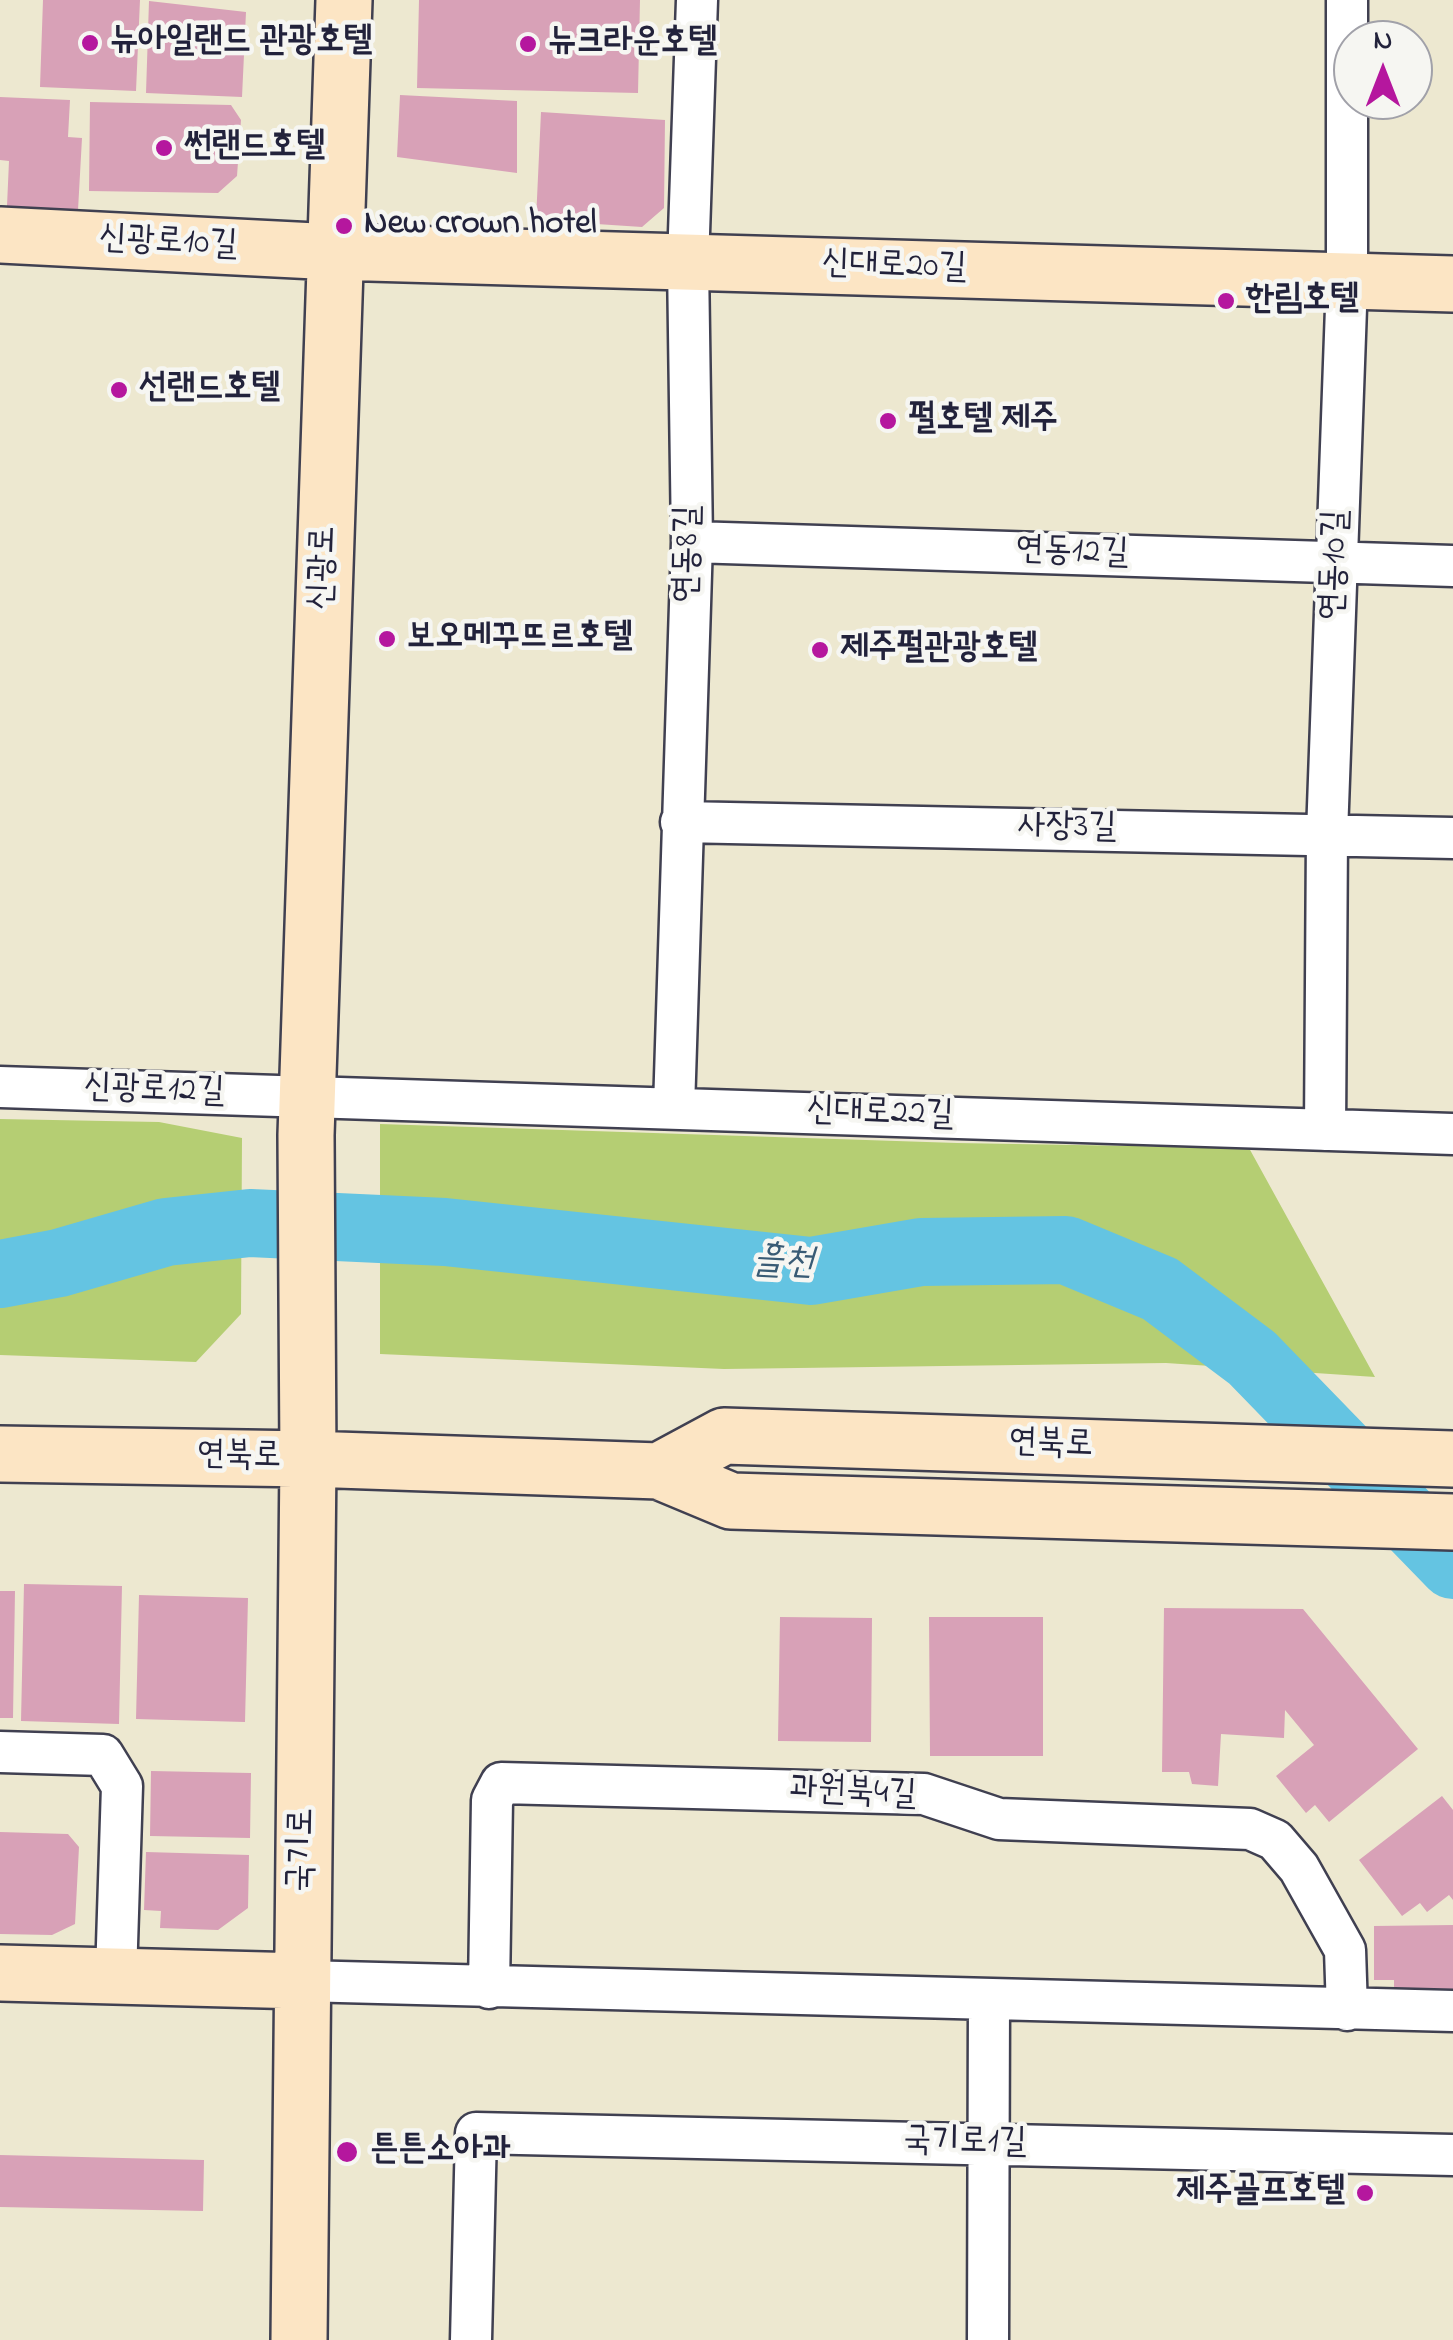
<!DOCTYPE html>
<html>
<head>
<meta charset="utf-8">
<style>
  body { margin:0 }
  #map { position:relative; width:1453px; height:2340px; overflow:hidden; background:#ede8d0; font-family:"Indie Flower",sans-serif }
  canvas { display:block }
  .north { position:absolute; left:1333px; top:20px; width:100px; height:100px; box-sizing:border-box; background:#f6f6f2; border:2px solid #a1a1a9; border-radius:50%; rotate:0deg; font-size:28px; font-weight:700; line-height:40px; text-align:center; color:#22223b }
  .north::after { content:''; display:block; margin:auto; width:35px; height:45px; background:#b5179e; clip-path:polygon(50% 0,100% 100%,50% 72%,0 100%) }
</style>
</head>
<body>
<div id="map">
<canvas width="1453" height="2340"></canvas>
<div class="north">N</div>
</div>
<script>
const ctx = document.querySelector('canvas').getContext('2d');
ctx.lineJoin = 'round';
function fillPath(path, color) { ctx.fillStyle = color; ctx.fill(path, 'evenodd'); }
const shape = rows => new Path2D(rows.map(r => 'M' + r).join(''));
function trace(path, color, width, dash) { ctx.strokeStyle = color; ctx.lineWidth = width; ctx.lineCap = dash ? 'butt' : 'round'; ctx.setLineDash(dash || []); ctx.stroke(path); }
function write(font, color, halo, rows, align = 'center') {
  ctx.font = font + ' "Indie Flower","Poor Story",sans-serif'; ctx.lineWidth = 9; ctx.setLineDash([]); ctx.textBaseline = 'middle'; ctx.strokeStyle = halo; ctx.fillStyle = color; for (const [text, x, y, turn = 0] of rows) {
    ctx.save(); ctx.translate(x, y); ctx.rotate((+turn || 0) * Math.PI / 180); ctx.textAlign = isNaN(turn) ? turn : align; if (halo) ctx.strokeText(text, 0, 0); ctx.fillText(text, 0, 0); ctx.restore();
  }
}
fillPath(shape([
  [0,1119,159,1122,242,1138,241,1314,196,1362,0,1355],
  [380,1124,957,1143,1249,1148,1375,1377,1166,1363,724,1369,380,1354]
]), '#b5ce73');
trace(shape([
  [0,1274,59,1263,166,1232,250,1223,445,1232,811,1271,921,1252,1066,1250,1160,1289,1252,1358,1453,1565]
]), '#64c4e2', 68);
fillPath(shape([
  [43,0,140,0,136,91,40,87],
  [419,0,640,0,638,93,417,88],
  [149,1,246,12,242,97,146,93],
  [400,95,517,101,517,173,397,157],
  [0,97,70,100,68,137,82,138,78,210,7,206,9,161,0,160],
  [90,102,231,105,241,120,237,176,218,193,89,191],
  [541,112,665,120,664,208,642,227,536,220],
  [24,1584,122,1586,119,1724,21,1721],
  [0,1591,15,1591,13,1718,0,1718],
  [139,1595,248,1598,245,1722,136,1719],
  [1164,1608,1303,1609,1418,1749,1329,1822,1315,1805,1306,1813,1276,1776,1314,1745,1285,1710,1284,1738,1221,1734,1218,1786,1192,1784,1189,1772,1162,1772],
  [780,1617,872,1618,871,1742,778,1741],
  [929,1617,1043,1617,1043,1756,930,1756],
  [151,1771,251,1773,250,1838,150,1836],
  [1442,1796,1453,1810,1453,1900,1449,1895,1427,1912,1420,1903,1402,1916,1359,1860],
  [0,1832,68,1834,79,1847,75,1924,52,1935,0,1934],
  [146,1852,249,1855,248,1908,218,1930,160,1928,161,1911,144,1910],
  [1453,1925,1453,1999,1394,1999,1394,1980,1374,1980,1374,1926],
  [0,2155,204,2160,203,2211,0,2207]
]), '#d8a1b7');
const street = shape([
  [692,542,1453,566],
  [681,822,1453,838],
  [0,1087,1453,1134],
  [674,1108,692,542,688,262,697,0],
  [1325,1130,1327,834,1347,280,1347,0],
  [0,1752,103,1755,122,1786,116,1976],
  [302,1981,1453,2011],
  [489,1988,492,1800,501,1783,924,1794,999,1819,1250,1829,1275,1840,1299,1868,1345,1950,1347,2010],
  [471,2340,476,2133,1453,2155],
  [988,2340,989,2000]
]);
const secondary = shape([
  [0,235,335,252,1453,284],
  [0,1454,308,1459,659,1471,731,1501,1453,1522],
  [659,1471,724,1436,1453,1459],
  [0,1973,302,1981],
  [299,2340,308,1459,306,1135,344,0]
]);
trace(street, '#404051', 45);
trace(secondary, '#404051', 60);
trace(street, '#fff', 40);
trace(secondary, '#fce5c4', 55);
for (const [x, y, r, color] of [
  [90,43,10,"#b5179e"],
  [528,44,10,"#b5179e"],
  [164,148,10,"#b5179e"],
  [344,226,10,"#b5179e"],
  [1226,301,10,"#b5179e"],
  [119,390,10,"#b5179e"],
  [888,421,10,"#b5179e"],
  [387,639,10,"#b5179e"],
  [820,650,10,"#b5179e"],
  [347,2152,12,"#b5179e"],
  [1365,2193,10,"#b5179e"]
]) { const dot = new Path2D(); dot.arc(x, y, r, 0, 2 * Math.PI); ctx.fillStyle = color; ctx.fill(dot); trace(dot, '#f6f6f2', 4); }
write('bold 35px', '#22223b', '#f6f6f2', [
  ["뉴아일랜드 관광호텔",110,43],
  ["뉴크라운호텔",548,44],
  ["썬랜드호텔",184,148],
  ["New crown hotel",364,226],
  ["한림호텔",1246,301],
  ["선랜드호텔",139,390],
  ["펄호텔 제주",908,421],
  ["보오메꾸뜨르호텔",407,639],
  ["제주펄관광호텔",840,650],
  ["튼튼소아과",370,2152],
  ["제주골프호텔",1345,2193,"right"]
], 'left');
write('35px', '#22223b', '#f6f6f2', [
  ["신광로10길",168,244,3],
  ["신대로20길",894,268,2],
  ["연동8길",690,554,-89],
  ["연동12길",1072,554,2],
  ["연동10길",1337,565,-88],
  ["신광로",325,568,-88],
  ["사장3길",1067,829,1],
  ["신광로12길",154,1092,2],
  ["신대로22길",880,1115,2],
  ["연북로",1051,1446,2],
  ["연북로",239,1458,1],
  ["과원북4길",853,1794,3],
  ["국기로",304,1850,-89],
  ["국기로1길",965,2144,1]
]);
write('italic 38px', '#395b75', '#f6f6f2', [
  ["흘천",783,1265,3]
]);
</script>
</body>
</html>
